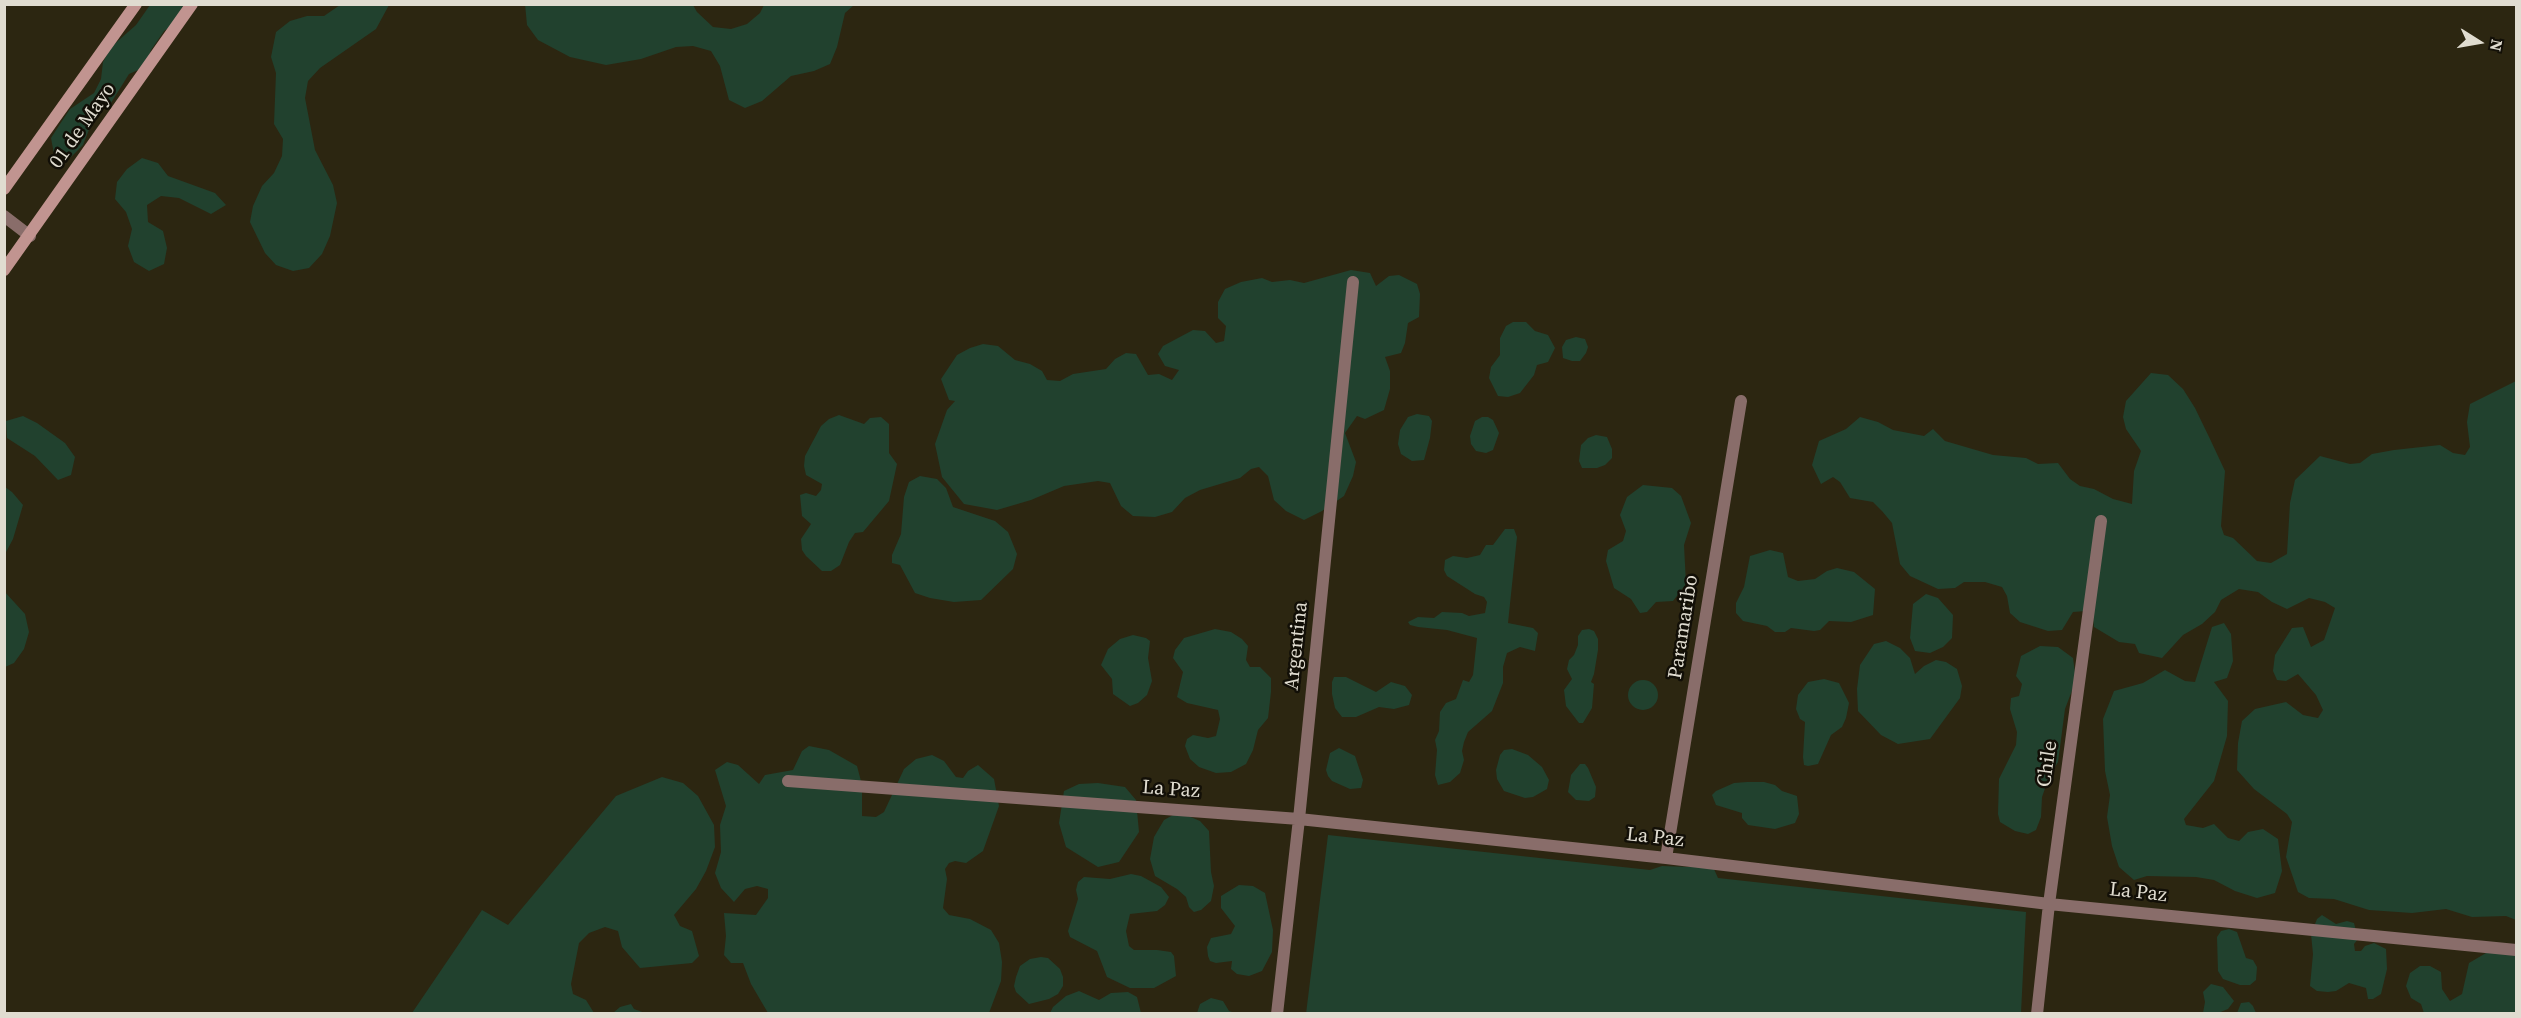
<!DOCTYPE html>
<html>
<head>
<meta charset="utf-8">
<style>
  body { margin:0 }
  #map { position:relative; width:2521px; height:1018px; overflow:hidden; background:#2c2611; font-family:"Source Serif 4",serif }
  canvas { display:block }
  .frame { position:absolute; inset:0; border:6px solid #e0dcd0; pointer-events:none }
  .north { position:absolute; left:2449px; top:12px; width:60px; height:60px; -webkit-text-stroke:4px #120f07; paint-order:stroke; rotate:101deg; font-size:16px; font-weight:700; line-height:24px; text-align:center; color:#e0dcd0 }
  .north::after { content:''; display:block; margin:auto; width:21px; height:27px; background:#e0dcd0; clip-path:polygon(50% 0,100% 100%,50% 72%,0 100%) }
</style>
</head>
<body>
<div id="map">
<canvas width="2521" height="1018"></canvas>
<div class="frame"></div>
<div class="north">N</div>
</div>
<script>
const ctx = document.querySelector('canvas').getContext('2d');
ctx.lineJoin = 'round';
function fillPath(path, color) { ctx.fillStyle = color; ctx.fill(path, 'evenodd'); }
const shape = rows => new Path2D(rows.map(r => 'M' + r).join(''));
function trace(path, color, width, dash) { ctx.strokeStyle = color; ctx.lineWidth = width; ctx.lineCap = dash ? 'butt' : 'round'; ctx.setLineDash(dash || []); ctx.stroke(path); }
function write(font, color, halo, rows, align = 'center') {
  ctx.font = font + ' "Source Serif 4",serif'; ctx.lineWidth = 5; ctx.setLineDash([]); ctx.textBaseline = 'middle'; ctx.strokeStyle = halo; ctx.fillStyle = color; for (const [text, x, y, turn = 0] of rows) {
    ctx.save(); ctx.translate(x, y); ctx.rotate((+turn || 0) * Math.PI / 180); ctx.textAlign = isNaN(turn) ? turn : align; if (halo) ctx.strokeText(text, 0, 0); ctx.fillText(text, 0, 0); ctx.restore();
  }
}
fillPath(shape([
  [525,4,693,5,697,12,713,27,731,29,747,24,760,13,764,5,854,5,845,13,837,47,830,64,814,71,791,76,762,101,745,108,729,100,720,66,711,51,693,46,676,47,641,59,606,65,570,57,538,40,527,25],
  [150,5,191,5,178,21,164,31,151,50,145,67,129,74,111,103,96,112,83,145,70,158,54,154,51,138,60,124,70,109,94,93,101,79,103,62,111,47,136,25],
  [340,5,389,5,376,29,320,68,308,81,305,98,315,150,333,185,337,203,330,236,322,254,309,268,293,271,276,265,265,253,250,222,253,206,262,186,274,173,282,156,283,139,274,124,276,73,271,57,276,32,290,21,307,16,324,16],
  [142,158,158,163,168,176,215,193,226,205,211,214,179,198,161,196,147,205,148,222,163,231,167,248,164,264,149,271,134,262,128,246,132,229,126,212,115,199,117,182,127,169],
  [1351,270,1370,273,1376,286,1389,276,1399,275,1417,284,1420,294,1419,317,1408,323,1405,343,1401,353,1385,357,1390,371,1390,389,1384,410,1365,419,1357,416,1345,433,1356,462,1353,476,1344,496,1322,511,1304,520,1286,511,1274,500,1268,476,1259,467,1251,469,1240,478,1200,490,1185,498,1172,512,1155,517,1133,516,1121,506,1110,483,1098,481,1064,486,1031,500,997,510,964,504,942,477,935,444,947,410,955,401,949,400,941,379,957,355,970,348,983,344,998,346,1015,360,1030,364,1042,371,1047,380,1060,381,1073,374,1106,369,1115,359,1126,353,1136,354,1148,375,1159,374,1172,380,1179,370,1165,366,1158,354,1163,346,1193,330,1205,331,1216,343,1224,341,1226,326,1218,318,1218,302,1225,289,1241,282,1262,278,1272,282,1290,280,1304,283],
  [1513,322,1526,322,1535,331,1548,335,1555,348,1548,362,1537,365,1534,375,1520,393,1508,397,1498,396,1489,378,1491,367,1500,355,1500,338,1506,326],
  [1576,337,1585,339,1588,347,1586,353,1580,361,1572,361,1563,358,1562,347,1566,340],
  [2151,373,2168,375,2183,389,2195,408,2210,439,2225,471,2221,526,2224,535,2233,538,2257,561,2271,563,2287,554,2290,503,2295,480,2320,456,2350,464,2360,463,2372,454,2394,450,2440,445,2453,453,2465,455,2470,447,2467,422,2470,404,2516,381,2516,920,2506,916,2472,917,2446,909,2412,913,2369,910,2334,899,2309,898,2298,892,2286,857,2292,822,2287,814,2254,789,2237,770,2238,743,2242,721,2255,709,2286,702,2303,715,2318,718,2323,710,2316,695,2298,674,2286,681,2277,680,2273,671,2275,655,2292,628,2303,627,2311,647,2324,640,2335,608,2325,602,2309,598,2287,609,2272,602,2258,592,2239,589,2221,600,2215,612,2202,624,2183,635,2162,658,2139,653,2135,644,2119,642,2094,627,2093,617,2086,611,2073,612,2062,630,2048,631,2020,622,2010,613,2007,596,2002,587,1985,582,1964,582,1955,588,1938,589,1910,576,1900,564,1892,523,1882,511,1873,502,1850,498,1840,482,1833,477,1821,484,1812,465,1819,441,1846,429,1860,417,1878,422,1893,430,1924,436,1933,429,1945,441,1993,455,2026,458,2038,464,2058,463,2070,479,2080,486,2094,489,2113,499,2132,504,2134,471,2141,451,2126,429,2123,417,2126,401],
  [1417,414,1429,416,1432,421,1430,438,1424,460,1412,461,1401,454,1398,444,1400,430,1408,417],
  [839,415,864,424,870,418,881,417,889,424,889,453,897,464,889,501,863,532,855,533,849,542,840,565,831,571,822,571,806,556,802,550,801,539,811,524,802,516,800,495,806,493,816,496,821,490,822,484,806,475,804,466,805,456,821,426,829,419],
  [23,416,37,423,65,443,75,457,71,475,58,480,35,456,7,438,6,421],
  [1482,417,1488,417,1493,420,1499,433,1493,450,1486,453,1476,451,1471,444,1470,436,1475,421],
  [1596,435,1607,437,1612,449,1612,458,1605,465,1597,468,1582,468,1579,461,1581,445,1588,438],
  [920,476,937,479,946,488,953,507,995,521,1008,532,1017,554,1013,569,981,600,954,602,930,598,915,593,900,565,892,563,892,555,901,534,904,497,909,482],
  [1643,485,1672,488,1681,496,1691,523,1684,545,1686,584,1673,601,1656,602,1647,612,1640,613,1631,599,1614,588,1606,561,1608,550,1623,541,1626,531,1620,515,1627,497],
  [5,487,12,492,23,505,13,539,5,554],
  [1505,529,1514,529,1517,537,1508,623,1533,628,1538,633,1535,651,1520,647,1507,653,1503,667,1503,683,1492,711,1468,732,1464,742,1462,751,1464,760,1460,773,1450,782,1438,785,1435,775,1437,750,1435,740,1439,731,1440,712,1446,703,1456,699,1463,680,1469,682,1473,675,1477,638,1447,630,1418,627,1410,625,1408,622,1418,617,1434,618,1442,612,1462,613,1469,616,1485,613,1487,602,1484,597,1475,594,1447,576,1444,570,1445,560,1453,556,1467,558,1480,555,1486,545,1493,545],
  [1770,550,1783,553,1788,577,1798,581,1815,579,1827,571,1837,568,1854,572,1875,589,1873,615,1851,622,1829,621,1820,630,1814,631,1791,628,1785,632,1775,632,1767,626,1743,621,1736,613,1736,603,1744,587,1750,556],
  [4,591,25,614,29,632,24,649,14,663,5,667],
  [1926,594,1938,598,1953,615,1952,638,1943,647,1930,653,1915,651,1910,638,1913,604],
  [2224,623,2231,634,2233,661,2227,678,2214,682,2228,701,2227,736,2214,781,2184,819,2186,825,2203,828,2214,824,2228,838,2239,841,2248,832,2263,829,2278,839,2282,871,2275,893,2257,898,2235,891,2214,880,2196,877,2147,876,2134,880,2119,867,2112,846,2107,817,2110,795,2105,771,2103,719,2114,691,2143,683,2165,670,2185,681,2195,682,2212,627],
  [1215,629,1231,632,1242,639,1248,646,1246,660,1250,667,1260,667,1271,678,1271,692,1268,718,1258,730,1253,750,1246,764,1231,772,1216,773,1199,767,1190,759,1185,746,1187,739,1193,735,1208,738,1216,736,1220,719,1218,710,1187,703,1177,697,1183,672,1173,658,1175,650,1184,638],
  [1589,629,1594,631,1598,639,1598,650,1594,674,1591,682,1594,684,1592,708,1583,723,1579,723,1566,706,1564,690,1572,679,1567,669,1569,660,1574,655,1578,645,1578,636,1582,630],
  [1133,635,1146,638,1150,641,1148,658,1152,681,1147,695,1138,703,1130,706,1113,694,1112,679,1101,665,1108,649,1120,639],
  [1886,641,1900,648,1910,658,1915,674,1924,666,1936,660,1946,662,1957,669,1962,686,1960,698,1930,739,1898,744,1881,735,1858,711,1857,689,1860,665,1874,644],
  [2040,646,2058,647,2073,658,2076,680,2065,709,2058,762,2049,777,2042,797,2041,817,2036,830,2028,834,2015,831,2000,822,1998,814,1999,779,2016,745,2017,732,2010,709,2011,698,2019,696,2022,684,2016,676,2021,656],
  [1334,677,1346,677,1376,692,1391,682,1405,686,1412,695,1409,705,1394,709,1379,707,1356,717,1342,717,1335,708,1332,694,1332,682],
  [1824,679,1839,683,1849,703,1846,718,1842,727,1831,735,1818,764,1808,766,1804,765,1803,757,1805,722,1800,719,1796,709,1798,695,1808,682],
  '1628 695a15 15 0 1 1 30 0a15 15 0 1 1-30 0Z',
  [809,746,829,750,857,766,862,785,862,816,876,817,884,812,904,769,916,759,932,755,944,761,956,777,963,778,968,771,978,765,994,779,999,806,983,851,966,863,955,861,949,863,945,869,947,879,943,908,949,915,970,919,991,930,999,943,1002,962,1001,981,989,1013,768,1013,751,984,743,963,731,963,724,955,726,936,724,913,756,915,768,898,768,889,757,886,745,889,734,902,721,888,715,873,721,852,720,825,726,806,715,770,727,762,738,765,759,784,765,775,793,770,802,751],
  [1339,748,1355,756,1363,780,1361,788,1350,789,1332,781,1328,776,1326,770,1330,753],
  [1512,749,1528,755,1542,767,1549,780,1547,789,1533,797,1525,798,1504,791,1497,779,1496,770,1500,755,1504,750],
  [1580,764,1585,764,1588,768,1596,787,1595,797,1589,801,1576,800,1568,792,1571,775],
  [662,777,683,783,698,796,714,825,715,847,706,871,696,889,674,915,680,926,692,931,699,956,692,963,640,968,622,947,618,931,605,927,589,933,579,943,571,984,573,994,586,1000,594,1013,412,1013,482,910,508,925,616,796],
  [1747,782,1764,782,1775,785,1782,791,1797,796,1799,814,1795,823,1775,829,1748,825,1742,818,1742,813,1716,805,1712,795,1716,791,1734,783],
  [1098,783,1125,787,1136,800,1139,832,1119,862,1098,867,1066,847,1059,823,1064,791,1079,784],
  [1173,815,1186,815,1200,821,1209,831,1211,872,1214,886,1211,901,1201,910,1194,912,1189,907,1186,897,1177,889,1155,876,1150,859,1154,837,1164,820],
  [1328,835,1650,870,1662,866,1689,867,1700,856,1709,858,1718,878,2026,912,2021,1013,1306,1014],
  [1131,874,1141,876,1161,887,1169,897,1165,905,1157,911,1130,914,1126,931,1129,946,1134,950,1157,950,1171,952,1174,956,1176,976,1154,988,1130,988,1107,977,1097,951,1070,937,1068,931,1078,899,1076,890,1078,882,1084,877,1110,879],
  [1239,885,1253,886,1265,893,1273,930,1272,952,1262,971,1249,976,1237,974,1231,969,1232,961,1216,963,1210,961,1208,956,1207,947,1211,938,1231,934,1235,926,1221,908,1221,896],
  [2322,915,2336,924,2347,921,2354,923,2358,939,2354,944,2355,951,2361,951,2365,946,2374,943,2386,949,2387,969,2381,994,2373,999,2368,999,2366,988,2349,983,2336,991,2328,992,2317,991,2310,986,2313,954,2311,934,2317,919],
  [2229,929,2237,932,2246,958,2253,960,2257,967,2256,980,2250,985,2240,985,2223,979,2218,971,2217,937,2221,931],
  [2486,953,2516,953,2516,1013,2424,1013,2421,1004,2411,998,2406,986,2410,973,2420,966,2430,966,2441,972,2442,989,2450,1001,2462,994,2469,963],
  [1041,957,1048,958,1060,969,1063,977,1063,986,1058,994,1049,999,1029,1004,1016,992,1014,986,1016,977,1020,966,1030,959],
  [2211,984,2223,987,2234,1001,2228,1009,2218,1013,2203,1013,2205,1002,2203,992],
  [1079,991,1099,1000,1111,993,1128,992,1137,997,1141,1013,1050,1013,1053,1007,1066,996],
  [1211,998,1223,1001,1229,1011,1235,1013,1197,1013,1200,1004],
  [2249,1002,2253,1006,2256,1013,2237,1013,2241,1003],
  [631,1004,634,1009,645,1013,613,1013,620,1007]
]), '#21412e');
trace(shape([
  [4,216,30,236],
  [788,781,1299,819,1666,858,2049,904,2516,950],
  [1666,858,1741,401],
  [1277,1014,1299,819,1353,282],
  [2037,1014,2049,904,2101,521]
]), '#896d6a', 12);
trace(shape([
  [4,189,136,4],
  [4,270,192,4]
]), '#c19490', 12);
write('20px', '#e0dcd0', '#120f07', [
  ["01 de Mayo",83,126,-55],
  ["Paramaribo",1684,627,-81],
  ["Argentina",1297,646,-84],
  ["Chile",2048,764,-82],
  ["La Paz",1171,790,4],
  ["La Paz",1655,838,6],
  ["La Paz",2138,893,6]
]);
</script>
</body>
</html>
